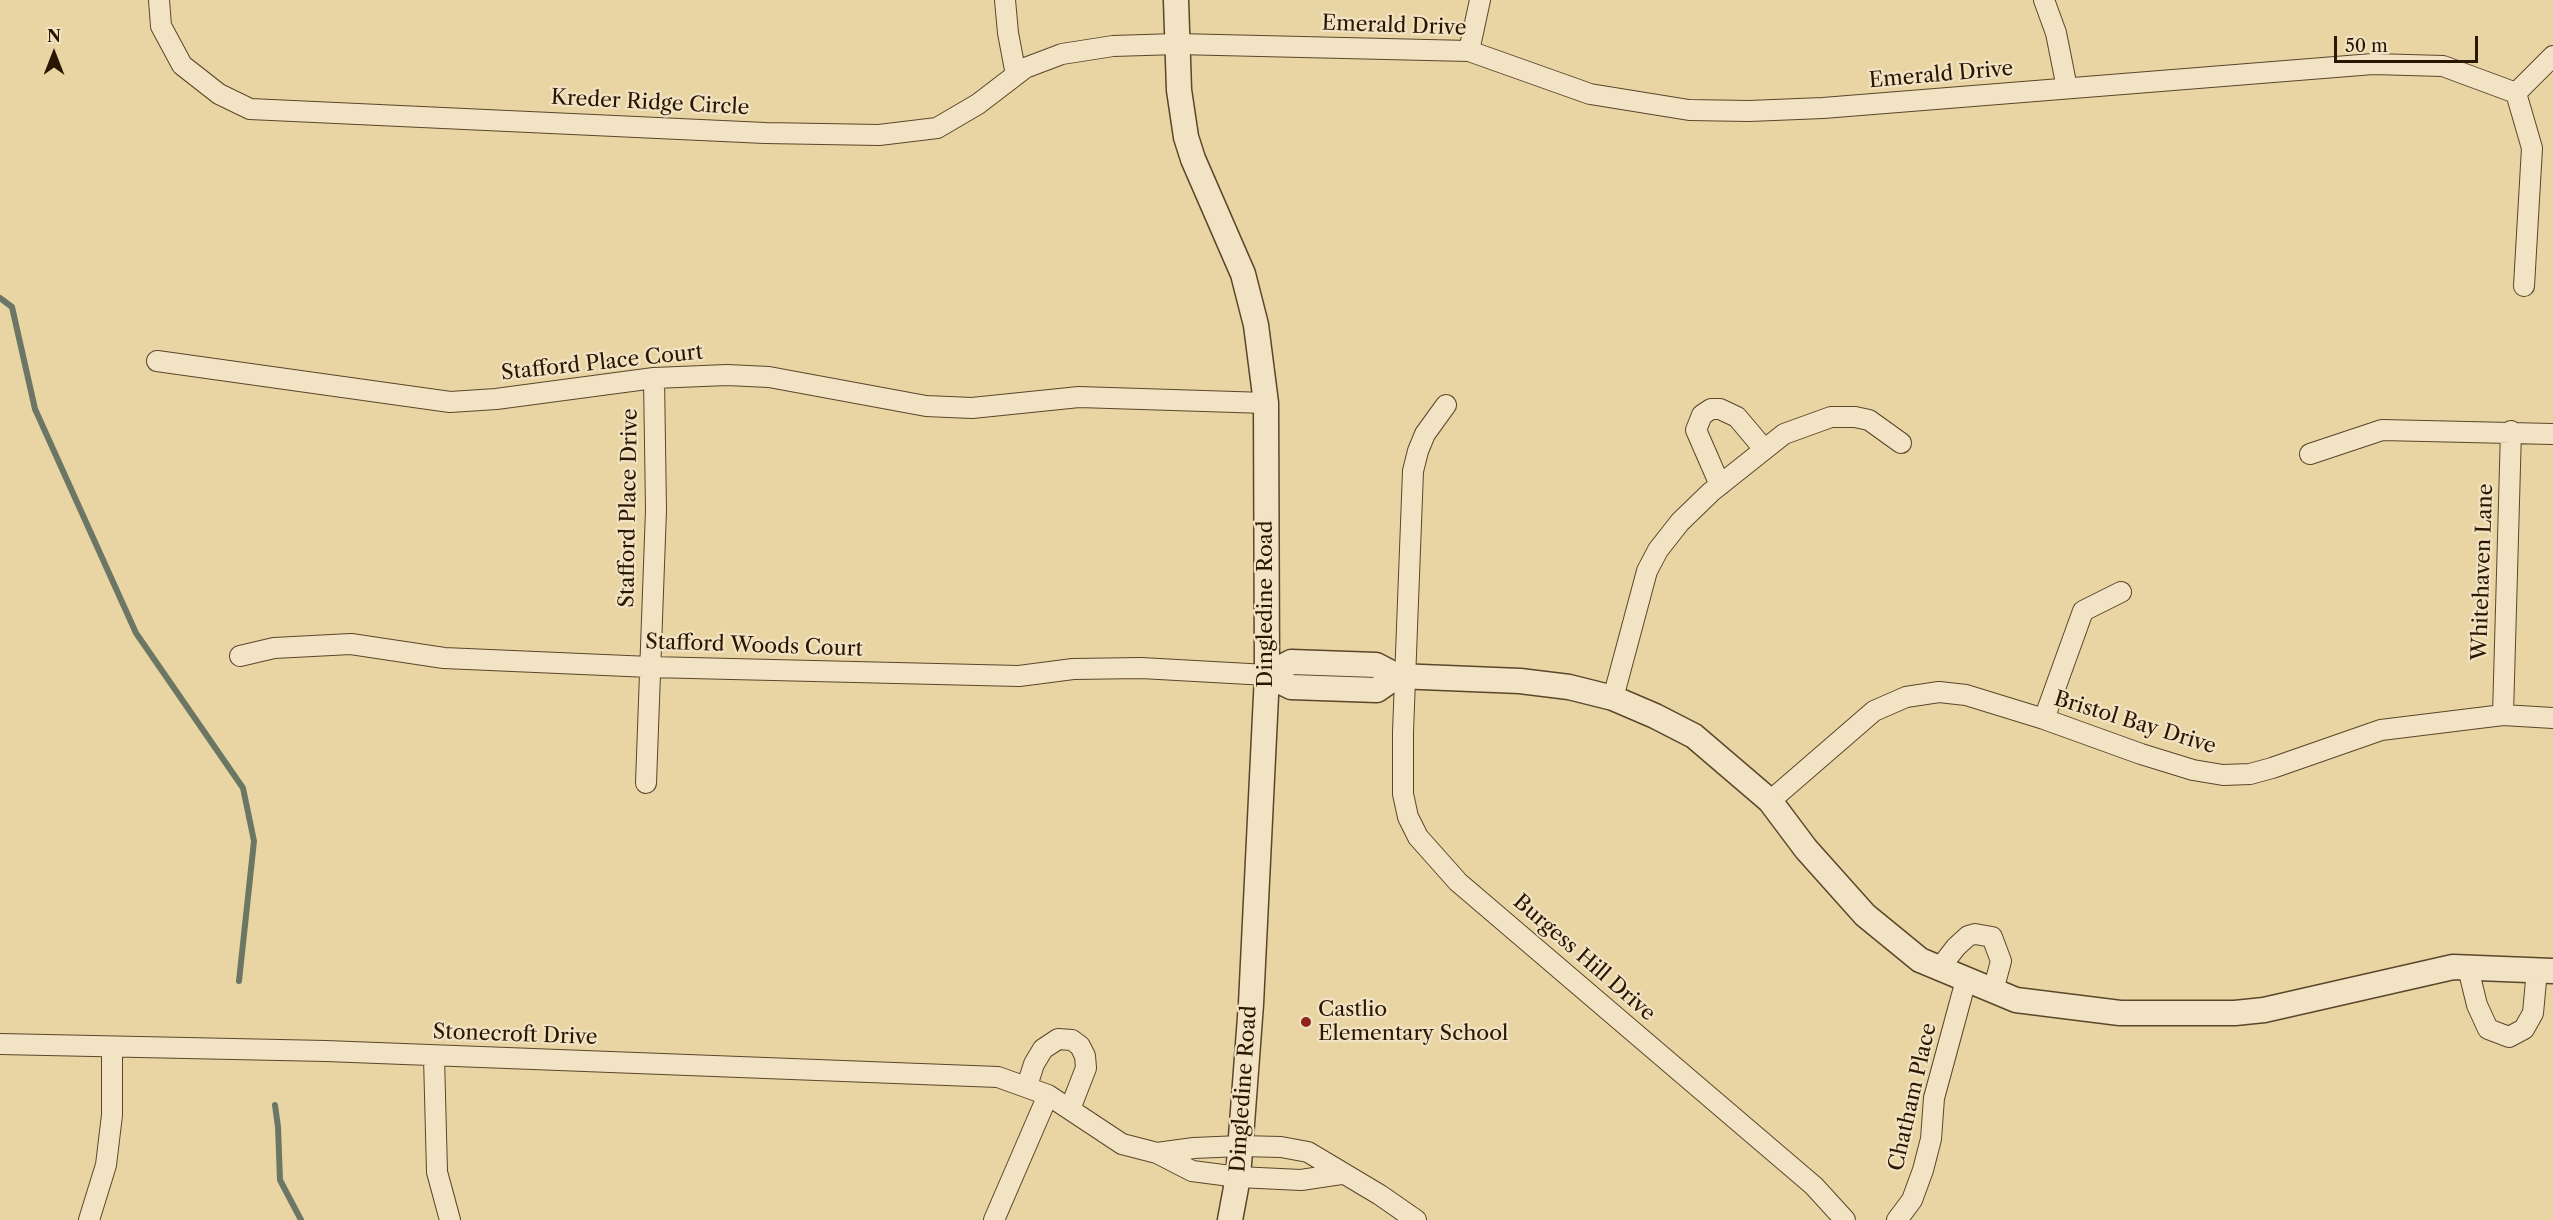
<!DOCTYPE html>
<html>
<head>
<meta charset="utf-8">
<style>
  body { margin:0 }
  #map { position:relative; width:2553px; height:1220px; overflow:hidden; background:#e9d4a3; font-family:"Libre Caslon Text",serif }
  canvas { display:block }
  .north { position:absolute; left:24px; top:24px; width:60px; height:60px; -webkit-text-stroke:4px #f1e3c3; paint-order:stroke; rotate:0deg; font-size:16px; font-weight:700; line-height:24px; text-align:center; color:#2a1601 }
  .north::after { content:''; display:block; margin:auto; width:21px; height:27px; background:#2a1601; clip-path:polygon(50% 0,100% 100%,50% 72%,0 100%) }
  .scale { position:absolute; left:2334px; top:36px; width:144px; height:27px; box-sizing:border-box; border:3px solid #2a1601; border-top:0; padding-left:8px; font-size:18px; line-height:21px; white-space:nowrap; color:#2a1601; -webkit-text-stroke:4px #f1e3c3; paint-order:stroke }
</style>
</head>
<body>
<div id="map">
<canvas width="2553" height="1220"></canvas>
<div class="north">N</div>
<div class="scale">50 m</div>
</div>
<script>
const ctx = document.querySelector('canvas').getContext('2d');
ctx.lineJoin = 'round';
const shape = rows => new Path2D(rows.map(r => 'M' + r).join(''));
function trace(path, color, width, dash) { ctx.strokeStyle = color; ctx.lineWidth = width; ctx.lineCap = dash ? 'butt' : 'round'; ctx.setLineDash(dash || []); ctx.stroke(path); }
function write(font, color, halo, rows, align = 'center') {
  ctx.font = font + ' "Libre Caslon Text",serif'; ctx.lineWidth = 4.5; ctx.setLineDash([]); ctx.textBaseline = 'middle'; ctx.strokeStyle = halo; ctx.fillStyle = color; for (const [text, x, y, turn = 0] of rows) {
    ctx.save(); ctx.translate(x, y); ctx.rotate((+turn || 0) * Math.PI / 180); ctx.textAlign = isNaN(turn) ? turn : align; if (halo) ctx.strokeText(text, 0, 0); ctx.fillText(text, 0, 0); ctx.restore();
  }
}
trace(shape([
  [0,298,12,307,35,409,136,633,243,788,254,841,239,981],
  [275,1105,278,1127,280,1180,301,1220]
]), '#6b7764', 6);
const minor = shape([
  [159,0,161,26,182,65,219,94,250,109,765,133,879,135,937,128,978,104,1025,68,1062,54,1113,46,1177,44,1469,51,1590,94,1689,110,1749,111,1823,108,2373,64,2443,66,2516,93],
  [1005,0,1008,33,1016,75],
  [2044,0,2056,33,2067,88],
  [1469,51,1480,0],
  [2516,93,2532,148,2524,286],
  [2516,93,2553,56],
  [157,361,450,402,496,399,654,378,727,375,769,377,926,406,972,408,1079,397,1266,403],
  [1446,405,1425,434,1418,451,1413,471,1403,732,1403,794,1408,817,1418,837,1458,882,1814,1186,1845,1220],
  [2310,454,2382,430,2553,434],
  [1720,485,1696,430,1702,415,1711,409,1720,409,1737,417,1764,449],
  [240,656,274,648,351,644,444,658,650,667,1019,676,1073,669,1141,668,1267,675],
  [1613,698,1647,571,1658,550,1680,522,1711,492,1784,434,1831,417,1855,417,1869,420,1901,443],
  [2503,715,2511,431],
  [2044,719,2083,611,2121,592],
  [646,783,656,510,654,378],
  [1770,801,1874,711,1906,697,1939,692,1966,695,2044,719,2141,754,2193,770,2223,775,2250,774,2272,768,2381,730,2503,715,2553,718],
  [2468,968,2477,1005,2488,1029,2509,1037,2524,1029,2533,1013,2537,970],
  [1939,969,1956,947,1968,936,1975,934,1992,937,2001,961,1993,991],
  [0,1044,326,1051,998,1077,1048,1095,1122,1144,1157,1153,1192,1171,1238,1177,1301,1180,1341,1174],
  [434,1057,437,1172,450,1220],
  [1027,1086,1034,1064,1043,1049,1058,1039,1072,1040,1080,1046,1085,1056,1086,1068,1070,1109],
  [1157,1153,1194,1148,1240,1146,1281,1147,1308,1152,1380,1195,1416,1220],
  [89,1220,106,1165,112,1115,112,1047],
  [994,1220,1048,1095],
  [1897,1220,1912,1200,1923,1170,1931,1139,1934,1098,1966,980]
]);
const tertiary = shape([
  [1176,0,1179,90,1186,137,1193,159,1243,274,1256,325,1266,403,1267,675,1251,1004,1238,1177,1230,1220],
  [1267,675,1291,662,1376,665,1397,676,1520,681,1569,687,1613,698,1655,716,1694,736,1770,801,1806,849,1865,915,1920,960,2016,1000,2120,1013,2235,1013,2264,1010,2453,967,2553,971],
  [1267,675,1291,687,1377,690,1397,676]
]);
trace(minor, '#5a462a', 22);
trace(tertiary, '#5a462a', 27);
trace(minor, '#f1e3c3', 20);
trace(tertiary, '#f1e3c3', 24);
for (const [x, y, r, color] of [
  [1306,1022,6,"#8f2418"]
]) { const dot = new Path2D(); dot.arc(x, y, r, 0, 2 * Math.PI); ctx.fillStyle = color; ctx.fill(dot); trace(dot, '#f1e3c3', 2); }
write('21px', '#2a1601', '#f1e3c3', [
  ["Emerald Drive",1394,26,2],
  ["Emerald Drive",1941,75,-5],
  ["Kreder Ridge Circle",650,103,3],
  ["Stafford Place Court",602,363,-6],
  ["Stafford Place Drive",629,508,-89],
  ["Whitehaven Lane",2483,572,-88],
  ["Dingledine Road",1266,604,-90],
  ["Stafford Woods Court",754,646,2],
  ["Bristol Bay Drive",2135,723,17],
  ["Burgess Hill Drive",1584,958,41],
  ["Stonecroft Drive",515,1035,2],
  ["Dingledine Road",1244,1089,-86],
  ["Chatham Place",1913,1097,-77]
]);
write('21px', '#2a1601', '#f1e3c3', [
  ["Castlio",1318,1010],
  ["Elementary School",1318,1034]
], 'left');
</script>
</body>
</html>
